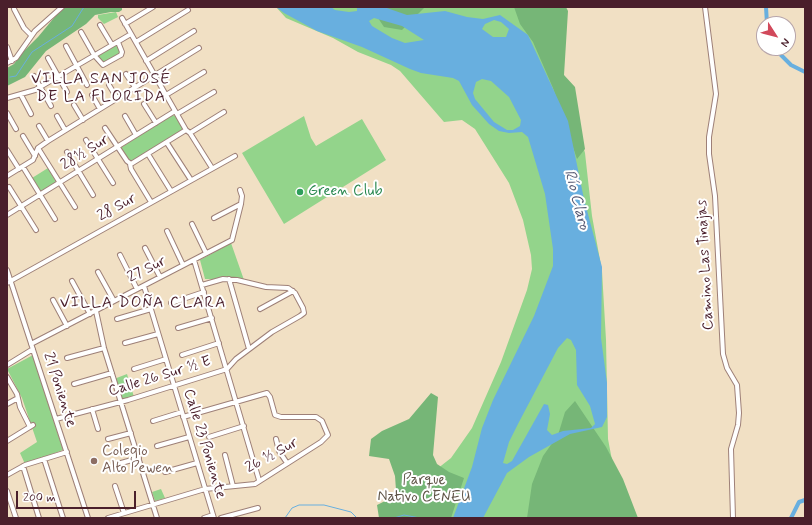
<!DOCTYPE html>
<html>
<head>
<meta charset="utf-8">
<style>
  body { margin:0 }
  #map { position:relative; width:812px; height:525px; overflow:hidden; background:#f1e0c4; font-family:Mynerve,sans-serif }
  canvas { display:block }
  .frame { position:absolute; inset:0; border:8px solid #4a1f2b; pointer-events:none }
  .north { position:absolute; left:756px; top:16px; width:40px; height:40px; box-sizing:border-box; background:#fff; border:1px solid #b7a5aa; border-radius:50%; rotate:126deg; font-size:11px; font-weight:700; line-height:16px; text-align:center; color:#4a1f2b }
  .north::after { content:''; display:block; margin:auto; width:14px; height:18px; background:#d1495b; clip-path:polygon(50% 0,100% 100%,50% 72%,0 100%) }
  .scale { position:absolute; left:16px; top:491px; width:120px; height:18px; box-sizing:border-box; border:2px solid #4a1f2b; border-top:0; padding-left:5px; font-size:12px; line-height:14px; white-space:nowrap; color:#4a1f2b; -webkit-text-stroke:3px #fff; paint-order:stroke }
</style>
</head>
<body>
<div id="map">
<canvas width="812" height="525"></canvas>
<div class="frame"></div>
<div class="north">N</div>
<div class="scale">200 m</div>
</div>
<script>
const ctx = document.querySelector('canvas').getContext('2d');
ctx.lineJoin = 'round';
function fillPath(path, color) { ctx.fillStyle = color; ctx.fill(path, 'evenodd'); }
const shape = rows => new Path2D(rows.map(r => 'M' + r).join(''));
function trace(path, color, width, dash) { ctx.strokeStyle = color; ctx.lineWidth = width; ctx.lineCap = dash ? 'butt' : 'round'; ctx.setLineDash(dash || []); ctx.stroke(path); }
function write(font, color, halo, rows, align = 'center') {
  ctx.font = font + ' Mynerve,sans-serif'; ctx.lineWidth = 4; ctx.setLineDash([]); ctx.textBaseline = 'middle'; ctx.strokeStyle = halo; ctx.fillStyle = color; for (const [text, x, y, turn = 0] of rows) {
    ctx.save(); ctx.translate(x, y); ctx.rotate((+turn || 0) * Math.PI / 180); ctx.textAlign = isNaN(turn) ? turn : align; if (halo) ctx.strokeText(text, 0, 0); ctx.fillText(text, 0, 0); ctx.restore();
  }
}
fillPath(shape([
  [276,7,543,7,585,153,592,216,602,271,606,340,608,439,623,518,379,518,391,505,451,458,472,428,501,362,527,290,532,269,531,255,523,220,509,183,475,129,462,120,444,122,400,71,391,65,358,52,333,38,286,18],
  [116,12,118,17,104,24,98,18,98,15],
  [116,44,121,53,105,64,95,56],
  [172,115,176,116,183,128,182,132,133,162,129,161,121,151,122,147],
  [304,116,311,138,316,146,362,119,386,160,284,224,242,153],
  [48,168,56,182,41,192,32,178],
  [231,243,244,280,205,279,200,260],
  [33,355,63,450,25,464,20,453,37,442,22,398,7,369],
  [127,374,134,397,121,401,114,379],
  [161,489,165,498,155,501,152,492]
]), '#93d48b');
fillPath(shape([
  [63,7,122,7,122,10,119,12,111,12,95,15,86,24,46,51,25,77,7,86,7,68,14,64,21,54,38,37],
  [363,7,425,7,402,30,384,27,378,18],
  [514,7,566,7,568,11,564,75,575,87,585,149,577,159,553,88,533,42,520,24],
  [431,393,438,397,433,455,437,464,449,472,464,478,451,518,379,518,377,505,389,499,396,490,395,476,389,459,369,456,371,439,382,431,409,419],
  [575,401,606,447,623,479,638,518,527,518,532,484,543,456,558,435,565,412]
]), '#76b677');
fillPath(shape([
  [276,7,331,7,335,10,349,12,357,11,357,7,384,7,407,15,445,11,467,17,483,19,500,15,528,35,568,121,584,199,602,267,601,338,607,383,607,417,602,427,570,434,529,457,507,473,483,518,453,518,472,467,482,428,493,400,534,316,553,266,553,249,545,194,528,137,522,132,509,133,499,131,489,124,472,105,459,81,453,78,421,73,410,69,362,47,317,31,284,13],
  [374,18,402,26,424,40,405,43,392,38,372,26,369,21],
  [494,20,501,22,509,29,506,37,493,37,482,29,485,24],
  [482,79,491,81,509,97,521,120,520,126,513,130,507,130,494,122,475,99,473,93,476,82],
  [567,338,571,340,576,350,577,385,590,406,595,424,591,428,563,431,552,435,547,430,550,414,548,405,544,404,512,461,507,464,503,463,509,442,519,422,558,348]
]), '#68afdf');
trace(shape([
  [10,77,16,76,32,52,72,26,84,7],
  [285,518,292,508,299,505,324,505,351,512,357,518],
  [394,518,404,515,420,518]
]), '#68afdf', 1);
trace(shape([
  [766,7,767,24],
  [777,48,780,54,791,65,805,72],
  [791,518,799,502,805,500]
]), '#68afdf', 4);
const minor = shape([
  [705,7,716,94,709,137,709,154,715,196,723,354,727,368,737,385,739,413,738,425,731,449,733,518],
  [14,9,24,28,31,35],
  [122,18,186,130,190,133,212,168],
  [125,24,153,7],
  [100,25,112,45],
  [81,32,94,55,103,65,121,55,122,52,118,42],
  [136,42,188,10],
  [66,46,87,85],
  [7,47,12,61],
  [48,58,67,92],
  [146,61,194,31],
  [7,63,16,58,35,31,62,7],
  [126,74,135,87],
  [34,76,51,106],
  [109,85,117,98],
  [21,95,31,114],
  [92,95,100,109],
  [166,95,204,72],
  [7,98,35,90,131,34],
  [144,104,156,123],
  [74,105,83,120],
  [7,113,16,129],
  [177,114,214,92],
  [57,116,65,130],
  [125,116,136,135],
  [39,126,48,141],
  [105,128,127,161,131,164,186,130],
  [190,133,224,112],
  [23,136,35,156],
  [86,140,113,183],
  [167,143,191,180],
  [38,148,75,207],
  [7,150,19,169],
  [67,152,93,195],
  [148,154,171,191],
  [130,164,131,169,151,202],
  [23,167,55,219],
  [7,176,33,160,38,148,48,141,199,48],
  [9,187,36,230],
  [7,215,175,111],
  [214,218,241,204],
  [192,224,206,253],
  [167,231,183,265],
  [145,248,160,277],
  [120,255,137,289],
  [194,260,259,480],
  [7,270,88,518],
  [98,272,114,301],
  [229,279,249,349],
  [72,281,90,314],
  [7,283,235,156],
  [144,286,214,518],
  [53,300,67,326],
  [171,303,204,292],
  [260,309,293,291],
  [96,311,104,348,157,518],
  [117,319,151,309],
  [178,328,212,318],
  [125,343,158,334],
  [31,344,232,240,241,204,242,196,240,190],
  [182,355,219,343],
  [67,358,104,348],
  [7,365,33,349],
  [134,369,166,359],
  [7,377,17,394,20,407,30,427],
  [74,384,112,373],
  [7,404,18,398],
  [92,409,98,429],
  [56,419,128,400,227,369,236,359,272,332,300,316,304,313,303,308,295,293,288,288,266,287,237,280,223,279,202,285],
  [153,421,182,412],
  [209,437,244,426],
  [108,439,131,433],
  [276,439,279,451,287,463],
  [7,441,33,425],
  [157,446,189,437],
  [225,455,233,486],
  [44,459,63,518],
  [114,465,139,458],
  [23,466,39,518],
  [165,472,197,463],
  [7,475,25,465,67,452],
  [115,486,124,513],
  [7,491,16,518],
  [108,518,205,489,255,484,321,442,328,435,322,421,316,417,281,417,275,415,270,397,267,393,183,417],
  [204,518,213,515],
  [221,518,258,508]
]);
trace(minor, '#9e8078', 6);
trace(minor, '#fff', 4);
for (const [x, y, r, color] of [
  [300,192,4,"#2e9e5b"],
  [94,461,4,"#8d6e63"]
]) { const dot = new Path2D(); dot.arc(x, y, r, 0, 2 * Math.PI); ctx.fillStyle = color; ctx.fill(dot); trace(dot, '#fff', 1.5); }
write('15px', '#4a1f2b', '#fff', [
  ["28½ Sur",85,153,-32],
  ["28 Sur",117,208,-29],
  ["Camino Las Tinajas",706,265,-93],
  ["27 Sur",147,270,-27],
  ["Calle 26 Sur ½ E",160,377,-17],
  ["21 Poniente",59,390,72],
  ["Calle 23 Poniente",204,444,73],
  ["26 ½ Sur",272,456,-29]
]);
write('15px', '#27864d', '#fff', [
  ["Green Club",308,192]
], 'left');
write('15px', '#785e54', '#fff', [
  ["Colegio",102,452],
  ["Alto Pewen",102,469]
], 'left');
write('15px', '#605548', '#fff', [
  ["Parque",424,481],
  ["Nativo CENEU",424,498]
]);
ctx.letterSpacing = '1px';
write('16px', '#4a1f2b', '#fff', [
  ["VILLA SAN JOSÉ",101,80],
  ["DE LA FLORIDA",101,98],
  ["VILLA DOÑA CLARA",143,304]
]);
ctx.letterSpacing = '0px';
write('italic 16px', '#565973', '#fff', [
  ["Río Claro",576,200,75]
]);
</script>
</body>
</html>
